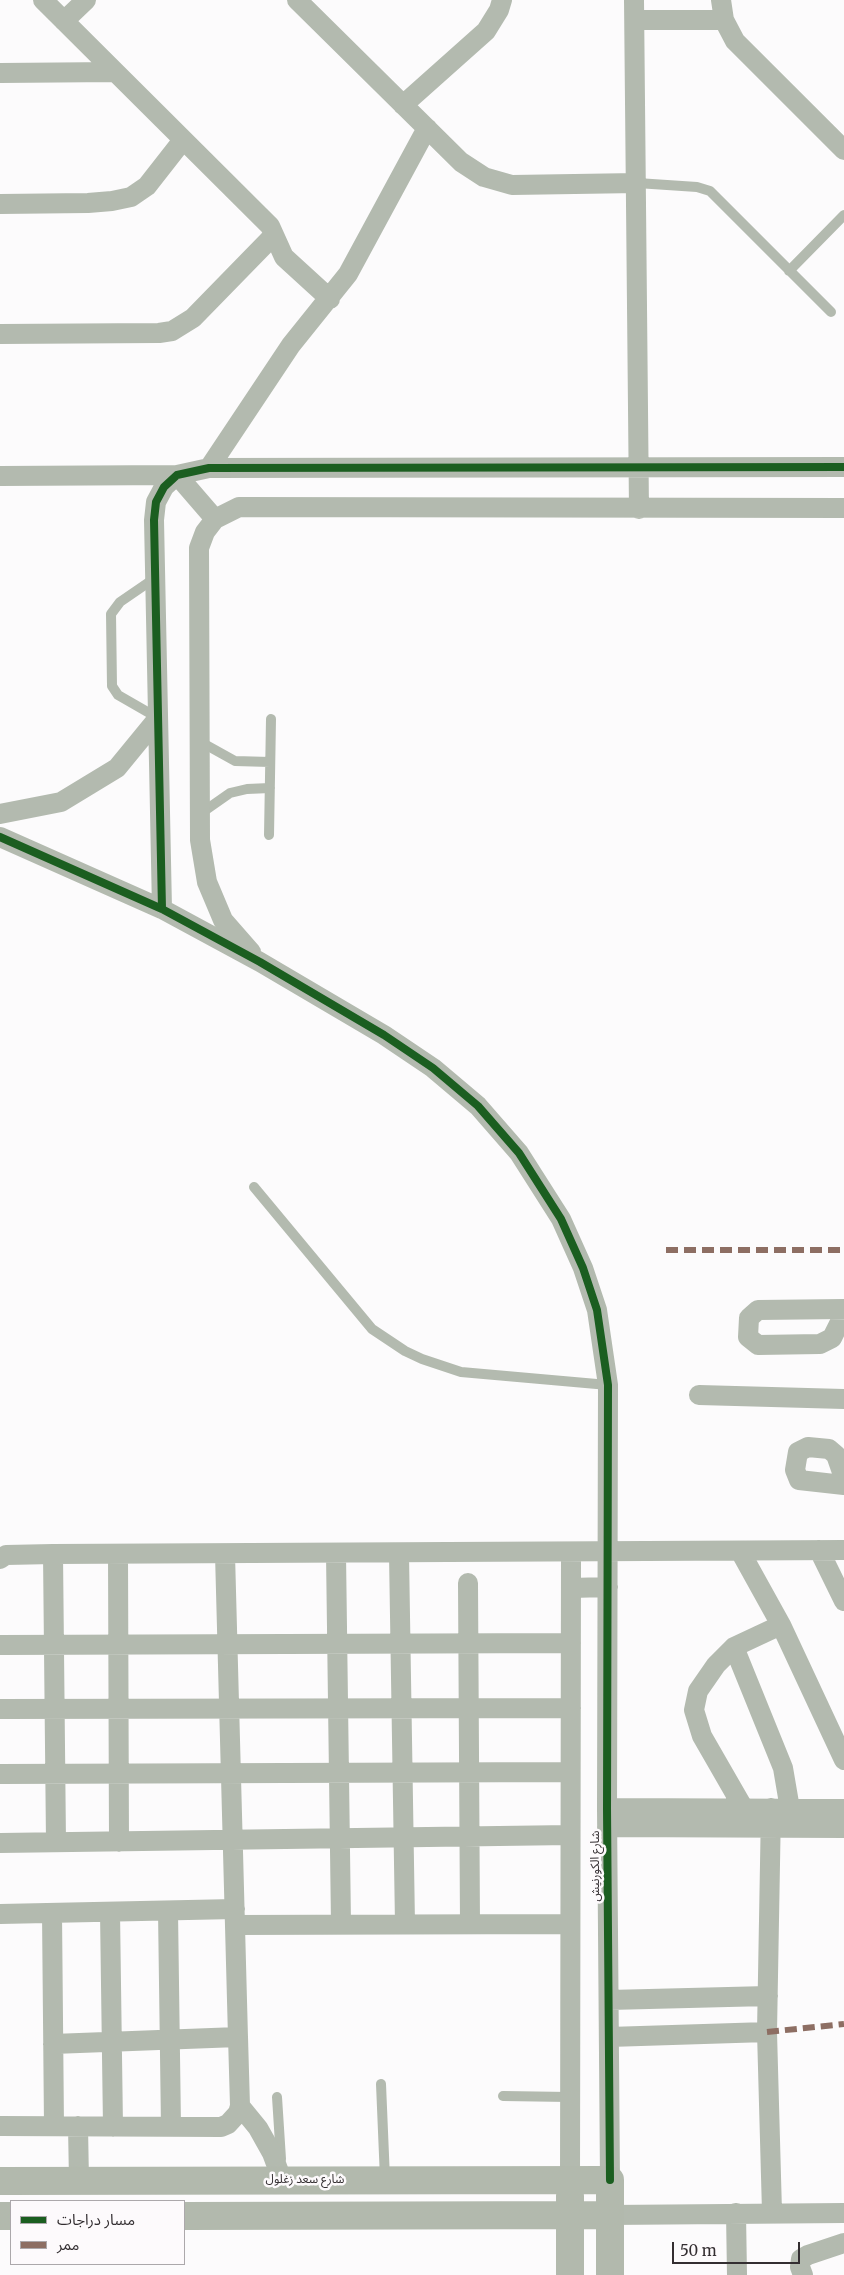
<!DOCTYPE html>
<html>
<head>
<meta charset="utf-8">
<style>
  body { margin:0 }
  #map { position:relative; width:844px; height:2275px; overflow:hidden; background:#fcfbfc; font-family:Merriweather,"Noto Sans Arabic",serif }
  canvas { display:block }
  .legend { position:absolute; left:10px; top:2200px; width:175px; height:65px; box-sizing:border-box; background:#fdfafc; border:1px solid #aca8ab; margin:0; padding:6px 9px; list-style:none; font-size:15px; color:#332e31 }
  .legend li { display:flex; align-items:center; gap:10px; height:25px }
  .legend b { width:25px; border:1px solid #aca8ab }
  .scale { position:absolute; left:672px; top:2242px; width:128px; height:22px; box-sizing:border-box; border:2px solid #332e31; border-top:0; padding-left:6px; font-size:15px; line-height:18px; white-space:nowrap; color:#332e31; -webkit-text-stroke:4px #fdfafc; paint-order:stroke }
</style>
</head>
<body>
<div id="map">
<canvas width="844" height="2275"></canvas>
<ul class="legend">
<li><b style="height:6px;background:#1b5e20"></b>مسار دراجات</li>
<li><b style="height:6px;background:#8d6e63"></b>ممر</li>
</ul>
<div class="scale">50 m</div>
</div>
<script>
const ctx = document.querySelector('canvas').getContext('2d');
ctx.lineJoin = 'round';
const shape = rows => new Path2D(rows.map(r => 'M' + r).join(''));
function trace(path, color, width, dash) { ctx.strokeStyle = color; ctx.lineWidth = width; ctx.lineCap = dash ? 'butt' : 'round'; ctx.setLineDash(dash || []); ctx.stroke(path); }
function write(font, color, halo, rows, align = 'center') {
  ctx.font = font + ' Merriweather,"Noto Sans Arabic",serif'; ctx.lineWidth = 5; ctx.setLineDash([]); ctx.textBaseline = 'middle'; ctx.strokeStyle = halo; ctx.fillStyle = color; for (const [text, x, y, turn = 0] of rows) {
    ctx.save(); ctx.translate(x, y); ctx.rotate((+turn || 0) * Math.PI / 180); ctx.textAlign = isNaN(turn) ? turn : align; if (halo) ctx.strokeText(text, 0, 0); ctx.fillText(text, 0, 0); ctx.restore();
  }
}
trace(shape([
  [637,183,697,187,710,191,831,312],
  [789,271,844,215],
  [155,578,120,602,111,614,112,686,118,695,158,718],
  [199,741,235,761,270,762],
  [200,814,230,793,247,789,270,788],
  [269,835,271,719],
  [254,1187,372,1329,405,1351,422,1359,461,1372,608,1385],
  [381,2084,385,2179],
  [503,2096,569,2097],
  [277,2097,281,2159]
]), '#b3baaf', 10);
trace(shape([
  [43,0,270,226,284,257,330,299],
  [297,0,461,162,484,177,512,185,637,183],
  [634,0,639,509],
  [721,0,724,20,735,41,844,150],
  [635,20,724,20],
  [64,21,86,0],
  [0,73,115,72],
  [403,105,486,31,499,10,502,0],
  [0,204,88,203,112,201,131,197,147,186,183,140],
  [0,334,159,333,172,331,193,318,274,235],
  [209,468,291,345,348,274,427,128],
  [0,476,177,475,215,519],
  [0,814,61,802,117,768,158,718],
  [0,837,162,909,260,962,384,1035,433,1068,478,1106,519,1153,561,1219,583,1268,597,1310,608,1385,607,1808,610,2180],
  [162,909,154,520,156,502,164,487,177,475,209,468,844,467],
  [251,952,223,920,207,882,200,840,199,548,205,532,215,519,239,507,844,508],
  [844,1309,758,1310,749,1318,748,1337,758,1345,820,1344,832,1338,844,1314],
  [699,1395,844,1399],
  [844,1478,836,1455,829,1449,808,1447,798,1452,795,1470,799,1480,844,1485],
  [819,1550,844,1601],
  [740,1551,781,1625,844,1760],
  [53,1554,56,1842],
  [118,1554,119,1842],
  [336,1554,341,1924],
  [399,1554,405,1924],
  [0,1559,6,1555,53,1554,844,1550],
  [468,1583,470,1924],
  [571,1588,608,1587],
  [0,1645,571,1643],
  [734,1647,783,1768,790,1809],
  [0,1709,571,1708],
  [0,1774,570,1772],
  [607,1808,844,1809],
  [771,1808,767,2032,772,2212],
  [744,1809,702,1736,694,1710,698,1691,716,1665,734,1647,781,1625],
  [607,1827,844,1828],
  [0,1843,570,1835],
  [168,1911,171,2127],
  [110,1912,113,2127],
  [52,1913,54,2126],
  [0,1914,235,1909],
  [235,1925,570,1924],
  [609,2000,768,1996],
  [609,2037,767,2032],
  [53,2044,238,2037],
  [240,2106,258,2128,272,2153,282,2180],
  [0,2126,221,2127,228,2124,238,2113,240,2106,238,2037,225,1554],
  [78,2126,79,2181],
  [570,2180,571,1552],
  [736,2213,737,2275],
  [610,2215,844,2213],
  [803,2275,800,2267,801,2259,808,2255,844,2243]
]), '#b3baaf', 20);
trace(shape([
  [0,2181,610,2180,610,2275],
  [570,2196,570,2275],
  [0,2216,11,2216],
  [184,2216,610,2215]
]), '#b2b9ad', 28);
trace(shape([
  [666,1250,844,1250],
  [767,2032,844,2024]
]), '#8d6e63', 6, [12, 6]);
trace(shape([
  [0,837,162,909,260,962,384,1035,433,1068,478,1106,519,1153,561,1219,583,1268,597,1310,608,1385,607,1808,610,2180],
  [162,909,154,520,156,502,164,487,177,475,209,468,844,467]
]), '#1b5e20', 8);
write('12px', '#332e31', '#fdfafc', [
  ["شارع الكورنيش",596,1866,-90],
  ["شارع سعد زغلول",305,2180]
]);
</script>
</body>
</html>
